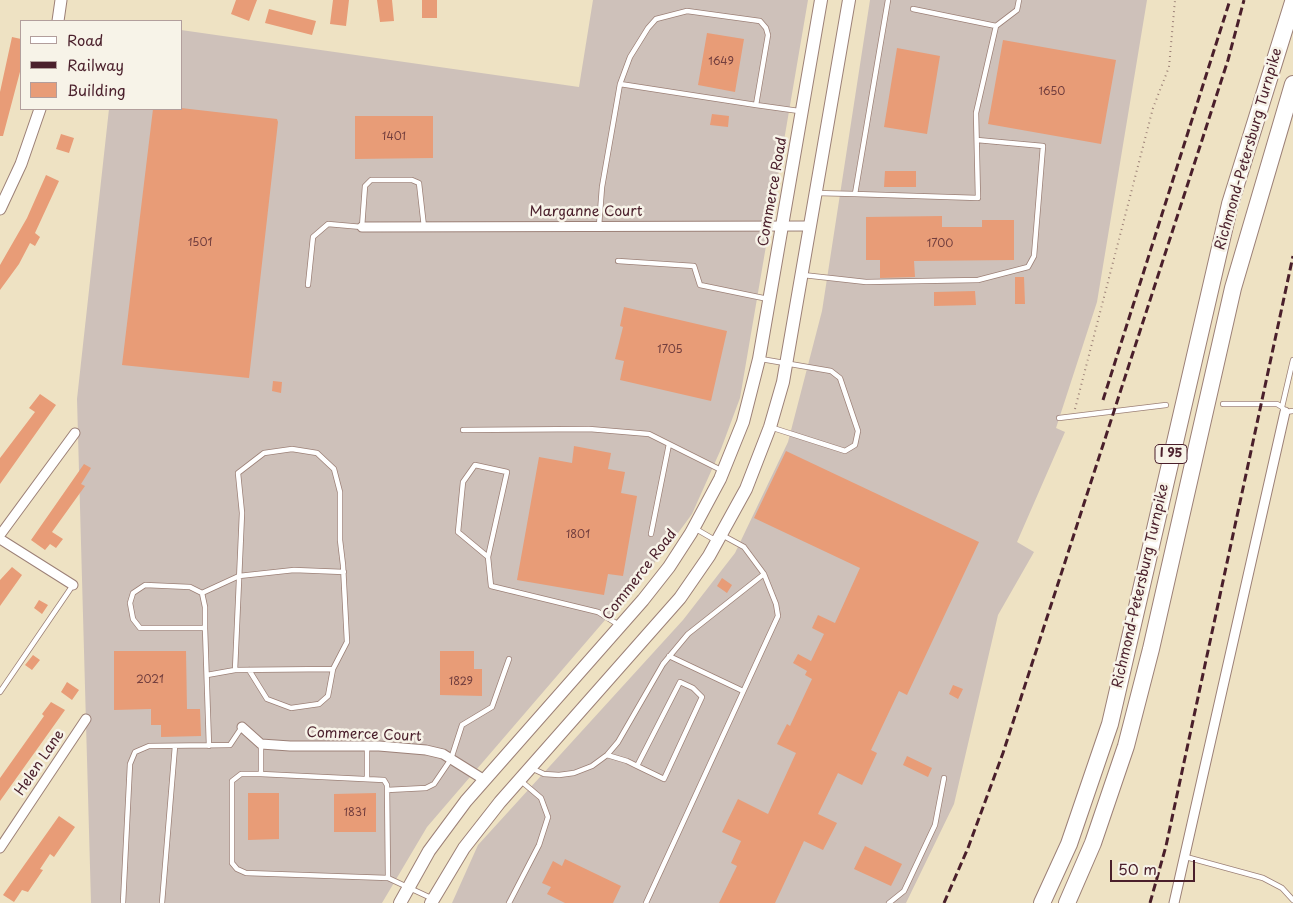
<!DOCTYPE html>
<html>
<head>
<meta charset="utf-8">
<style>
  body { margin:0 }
  #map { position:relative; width:1293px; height:903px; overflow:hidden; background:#eee2c3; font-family:"Playpen Sans",sans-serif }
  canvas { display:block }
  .legend { position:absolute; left:20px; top:20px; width:162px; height:90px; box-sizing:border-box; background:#f7f3e8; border:1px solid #b29e9c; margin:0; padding:6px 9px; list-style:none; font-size:15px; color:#4a1f2b }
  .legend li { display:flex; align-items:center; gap:10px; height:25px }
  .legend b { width:25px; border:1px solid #b29e9c }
  .scale { position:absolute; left:1110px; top:860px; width:85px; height:22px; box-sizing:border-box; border:2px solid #4a1f2b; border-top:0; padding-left:6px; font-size:15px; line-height:18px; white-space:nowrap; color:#4a1f2b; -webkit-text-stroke:4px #f7f3e8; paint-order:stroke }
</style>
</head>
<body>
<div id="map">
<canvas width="1293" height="903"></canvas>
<ul class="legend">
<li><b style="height:6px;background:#fff"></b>Road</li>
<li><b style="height:6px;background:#4a1f2b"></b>Railway</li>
<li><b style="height:14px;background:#e89c77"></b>Building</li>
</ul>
<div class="scale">50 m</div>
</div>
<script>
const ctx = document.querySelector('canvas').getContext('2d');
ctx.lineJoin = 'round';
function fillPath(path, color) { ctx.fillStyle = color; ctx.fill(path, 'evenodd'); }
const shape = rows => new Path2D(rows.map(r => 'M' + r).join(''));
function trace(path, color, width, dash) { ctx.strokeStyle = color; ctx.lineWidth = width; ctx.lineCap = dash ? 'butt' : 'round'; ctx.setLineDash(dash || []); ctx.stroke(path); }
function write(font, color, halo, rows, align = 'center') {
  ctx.font = font + ' "Playpen Sans",sans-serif'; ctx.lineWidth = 5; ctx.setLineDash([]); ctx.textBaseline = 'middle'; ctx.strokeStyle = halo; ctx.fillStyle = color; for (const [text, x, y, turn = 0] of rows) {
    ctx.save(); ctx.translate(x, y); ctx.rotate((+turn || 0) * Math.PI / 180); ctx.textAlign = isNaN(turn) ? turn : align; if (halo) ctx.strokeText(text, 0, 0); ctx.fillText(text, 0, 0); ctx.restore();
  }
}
fillPath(shape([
  [593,0,808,0,740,398,721,449,692,514,667,548,427,827,382,903,91,903,77,399,109,109,181,109,181,30,579,87],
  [870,0,1147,0,1097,302,1056,428,1065,432,1017,542,1034,552,998,615,954,804,906,903,452,903,478,845,683,620,735,553,788,442,822,311]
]), '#cec1ba');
fillPath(shape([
  [236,0,257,0,249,21,231,14],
  [333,0,349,0,346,26,330,24],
  [377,0,392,0,394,21,380,22],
  [422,0,437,0,437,18,422,18],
  [269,9,316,21,312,35,265,23],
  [707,33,744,39,735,92,698,85],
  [12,37,21,39,21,68,3,136,0,136,0,92],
  [1003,40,1116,60,1101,144,988,124],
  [897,48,940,56,927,134,884,127],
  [153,109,181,108,277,119,278,122,249,378,122,365],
  [712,114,729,116,728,127,710,125],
  [355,116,433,116,433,158,355,159],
  [61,134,74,138,69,153,56,149],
  [885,171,916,171,916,187,884,187],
  [46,175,59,181,35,233,40,237,35,246,30,243,19,264,0,290,0,265,27,218],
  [942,216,942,227,982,227,982,220,1014,220,1014,260,914,261,915,277,880,278,880,260,866,260,866,217],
  [1015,277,1024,277,1025,304,1015,304],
  [975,291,976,305,934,306,934,292],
  [624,307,727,331,711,401,620,380,624,361,615,359,623,327,620,326],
  [273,381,282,382,281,393,272,391],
  [40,394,56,405,0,484,0,458,35,412,29,408],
  [574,446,611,453,608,469,625,472,621,493,637,496,623,576,608,574,604,595,517,580,539,457,572,463],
  [786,451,979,542,907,695,899,691,871,750,877,753,862,785,838,773,818,814,837,823,823,850,804,841,775,903,719,903,737,866,731,863,741,841,722,832,738,799,768,814,796,753,777,744,787,724,790,726,812,679,805,675,807,671,793,663,798,654,811,661,824,634,812,628,818,615,835,623,860,568,754,518],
  [84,464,91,468,81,484,85,486,52,532,63,539,56,548,50,544,45,550,31,540],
  [12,567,22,575,0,606,0,580],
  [722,578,732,585,727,593,717,586],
  [39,600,48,605,42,614,34,608],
  [114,651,186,651,187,709,200,709,201,736,161,737,161,725,151,725,151,709,114,710],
  [440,651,474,651,474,669,482,669,482,696,440,695],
  [33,655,40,660,32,670,25,665],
  [67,682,79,690,72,700,61,692],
  [953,685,963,689,958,699,949,694],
  [51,702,65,710,0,801,0,778,44,716,42,714],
  [907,756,932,768,928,777,903,765],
  [248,793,279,793,279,839,248,840],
  [376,793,376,832,334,832,334,794],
  [59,816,75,827,54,857,50,854,40,869,43,870,28,892,22,890,14,902,3,895],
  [865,846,902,864,891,886,854,869],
  [565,859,621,886,613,903,565,903,547,894,551,887,542,883,553,861,562,866]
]), '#e89c77');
const service = shape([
  [996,26,1017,10,1019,0],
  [620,84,756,105],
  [816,193,855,194,888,0],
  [855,194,978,198,976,113,996,26,913,9],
  [599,226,602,187,620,84,630,57,648,28,656,19,687,11,760,21,766,28,768,35,756,105,799,111],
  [618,261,694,266,700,285,768,299],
  [803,275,866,282,978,280,1028,267,1034,256,1043,146,977,140],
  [308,285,313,237,328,224,362,227,365,186,371,180,412,180,419,183,424,227],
  [761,359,831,371,840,378,858,431,855,445,845,451,770,427],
  [1293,360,1282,407,1285,412,1293,411],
  [1223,404,1277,404,1282,407],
  [1059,418,1166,405],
  [463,430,589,429,649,434,723,471],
  [696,529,715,540],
  [651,534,669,444],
  [488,557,458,532,463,482,475,465,507,472,488,557,491,586,598,612,619,625],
  [202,593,239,576,294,570,344,572],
  [205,628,140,628,133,619,130,603,133,593,145,585,190,587,202,593,205,607,205,628,209,746],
  [669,656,743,691],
  [249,670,267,699,291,708,319,704,328,696,333,669],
  [207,675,235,670,333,669,347,642,343,565,340,540,340,492,334,469,317,453,292,449,264,453,238,473,242,513,235,670],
  [0,692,73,585],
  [261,744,261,774,384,780,387,785,388,878],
  [367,746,367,778],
  [607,755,627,761,637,766,664,779,702,697,693,688,680,682,637,766],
  [531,768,544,774,559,775,574,773,592,766,607,755,618,742,663,664,688,634,764,574],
  [261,774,241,774,232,781,232,863,237,869,246,873,388,878,431,898],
  [387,790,426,788,434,784,451,759,462,725,492,707,509,659],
  [1186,857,1263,878,1282,888,1293,900],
  [123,903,130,764,135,752,149,746,230,745,242,727],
  [162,903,175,746],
  [509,903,539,845,548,817,541,798,521,781],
  [646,903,778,616,776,604,764,574,744,547,722,535],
  [889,903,904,891,935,825,944,778]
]);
const minor = shape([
  [362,227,810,226],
  [0,535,75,433],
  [0,539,73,585],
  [242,727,261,744,290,746,379,746,426,750,443,754,483,779],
  [0,848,86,719],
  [1174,903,1285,412]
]);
const tertiary = shape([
  [58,21,61,0],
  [0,209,21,164,40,109]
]);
const secondary = shape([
  [400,903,429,851,466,801,643,600,669,567,691,533,720,479,743,422,759,359,821,0],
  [431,903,464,848,500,802,680,598,709,556,746,489,770,427,783,382,849,0]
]);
const motorway = shape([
  [1042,903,1069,844,1110,724,1230,204,1293,2],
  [1067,903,1093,843,1126,746,1151,649,1233,288,1293,84]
]);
trace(service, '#9c8077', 6);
trace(minor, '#9c8077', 11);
trace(tertiary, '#9c8077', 13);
trace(secondary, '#9c8077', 14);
trace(motorway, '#9c8077', 18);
trace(shape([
  [1075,409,1153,108,1169,67,1175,0]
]), '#9c8077', 2, [1, 4]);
trace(service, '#fff', 4.5);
trace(minor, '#fff', 9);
trace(tertiary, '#fff', 11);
trace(secondary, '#fff', 12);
trace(motorway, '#fff', 16);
trace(shape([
  [1103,400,1230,0],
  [944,903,968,848,1003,753,1228,60,1244,0],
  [1150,903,1166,846,1293,256]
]), '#4a1f2b', 3, [8, 4]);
write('11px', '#723e3e', null, [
  ["1649",721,62],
  ["1650",1052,92],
  ["1401",394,137],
  ["1501",200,243],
  ["1700",940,244],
  ["1705",670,350],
  ["1801",578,535],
  ["2021",150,680],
  ["1829",461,682],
  ["1831",355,813]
]);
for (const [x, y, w] of [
  [1171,454,32]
]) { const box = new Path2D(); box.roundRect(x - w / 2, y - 9.5, w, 19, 4); ctx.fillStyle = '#f7f3e8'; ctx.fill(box); trace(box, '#4a1f2b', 1); }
write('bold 12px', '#4a1f2b', null, [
  ["I 95",1171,454]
]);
write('14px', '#4a1f2b', '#f7f3e8', [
  ["Richmond-Petersburg Turnpike",1249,149,-74],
  ["Commerce Road",773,192,-80],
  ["Marganne Court",586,212],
  ["Commerce Road",640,575,-52],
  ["Richmond-Petersburg Turnpike",1141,586,-77],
  ["Commerce Court",364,735,2],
  ["Helen Lane",40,763,-56]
]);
</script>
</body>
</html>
